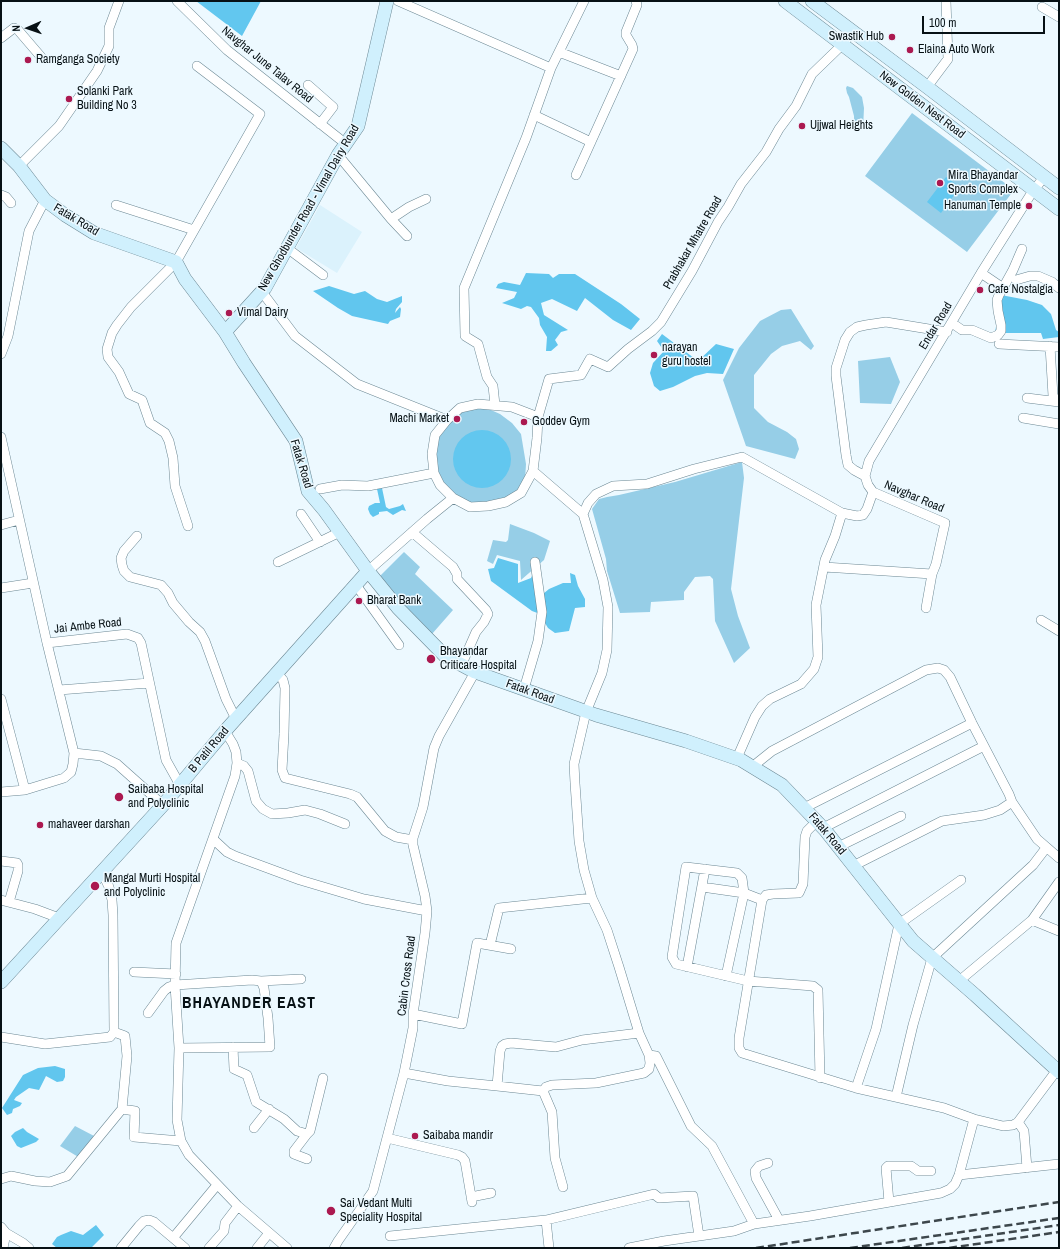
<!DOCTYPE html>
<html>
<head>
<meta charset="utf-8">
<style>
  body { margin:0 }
  #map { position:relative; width:1060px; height:1249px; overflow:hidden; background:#edf9ff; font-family:"Archivo Narrow",sans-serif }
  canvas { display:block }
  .frame { position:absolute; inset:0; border:2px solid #071115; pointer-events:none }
  .north { position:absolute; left:8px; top:8px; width:40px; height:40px; -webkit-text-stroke:3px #edf9ff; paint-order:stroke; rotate:268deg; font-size:11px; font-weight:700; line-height:16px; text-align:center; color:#071115 }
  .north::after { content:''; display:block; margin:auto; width:14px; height:18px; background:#071115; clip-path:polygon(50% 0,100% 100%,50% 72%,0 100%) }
  .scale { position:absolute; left:922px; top:16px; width:123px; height:18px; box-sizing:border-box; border:2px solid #071115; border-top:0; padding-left:5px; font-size:12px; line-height:14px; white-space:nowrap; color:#071115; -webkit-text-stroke:3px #edf9ff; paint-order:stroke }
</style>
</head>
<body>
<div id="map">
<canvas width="1060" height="1249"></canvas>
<div class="frame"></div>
<div class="north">N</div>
<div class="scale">100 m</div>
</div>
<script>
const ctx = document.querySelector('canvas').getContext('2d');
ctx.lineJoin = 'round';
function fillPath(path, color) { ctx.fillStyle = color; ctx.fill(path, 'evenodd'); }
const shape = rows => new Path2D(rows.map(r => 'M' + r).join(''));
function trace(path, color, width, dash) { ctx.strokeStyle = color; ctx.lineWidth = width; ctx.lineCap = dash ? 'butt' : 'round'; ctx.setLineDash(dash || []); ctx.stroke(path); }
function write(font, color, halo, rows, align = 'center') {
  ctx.font = font + ' "Archivo Narrow",sans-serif'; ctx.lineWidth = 3; ctx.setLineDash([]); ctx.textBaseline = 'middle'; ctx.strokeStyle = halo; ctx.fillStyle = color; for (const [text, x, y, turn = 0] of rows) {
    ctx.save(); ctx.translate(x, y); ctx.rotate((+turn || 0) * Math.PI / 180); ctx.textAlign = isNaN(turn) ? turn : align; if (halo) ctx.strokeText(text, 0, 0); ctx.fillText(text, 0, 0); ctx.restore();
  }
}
fillPath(shape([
  [320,205,362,232,337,273,296,248]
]), '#dbf2fc');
fillPath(shape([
  [847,86,853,88,862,97,864,108,863,129,854,131,854,116,849,97,847,93,846,88],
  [912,113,1014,190,967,252,865,176],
  [791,309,814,346,811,350,800,341,782,346,771,354,754,375,754,408,768,422,787,432,796,439,799,449,795,459,746,446,723,380,739,348,760,321,781,310],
  [890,357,900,382,891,404,860,403,858,361],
  [484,407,500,414,512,423,521,434,526,464,525,480,515,493,500,502,468,503,454,496,443,485,436,471,436,441,454,416,468,409],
  [742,462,744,478,731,589,738,616,750,648,734,663,715,621,713,579,710,576,695,577,684,592,684,600,651,602,650,612,620,613,607,571,606,559,592,509,599,499,607,497,619,495,675,482],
  [510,524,534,533,550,541,544,560,521,580,520,561,497,555,493,564,487,561,493,540,506,542,508,540],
  [404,552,420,567,415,574,453,610,432,634,413,616,379,577],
  [75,1126,96,1137,80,1158,60,1146]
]), '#96cee7');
fillPath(shape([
  [526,273,549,274,553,278,559,274,575,274,621,304,640,319,631,330,613,320,585,298,577,311,552,299,541,303,544,315,568,330,561,332,555,340,558,345,551,351,546,351,547,337,540,325,539,318,531,307,527,306,521,309,502,303,514,298,517,292,496,288,498,284,504,282,520,285],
  [329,286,354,294,365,291,377,299,387,302,402,296,402,302,396,309,395,313,400,307,401,309,400,317,390,321,388,324,352,316,338,308,313,291],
  [1001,295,1027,300,1042,305,1051,314,1056,330,1059,332,1059,337,1043,339,1041,333,995,333],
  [662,334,698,361,716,344,734,349,723,374,707,373,695,376,673,387,660,391,654,386,650,373,653,363,664,351,657,341],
  [382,488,386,507,389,509,400,506,403,504,406,511,402,510,393,515,387,511,379,512,379,514,373,517,370,514,368,509,369,506,375,503,380,503,377,489],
  [498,558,518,564,518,583,531,578,533,573,540,614,532,611,491,581,488,569,494,568],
  [570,573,575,575,578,586,585,599,585,607,575,608,569,631,555,633,548,628,545,623,543,594,549,589,563,583,571,583],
  [55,1066,65,1069,65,1077,63,1081,57,1082,46,1076,39,1090,29,1088,16,1097,14,1100,22,1103,20,1106,13,1109,12,1113,7,1115,2,1108,23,1075,38,1068],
  [23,1128,27,1132,39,1139,36,1142,21,1148,17,1146,11,1136,15,1132],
  [96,1225,104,1235,91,1248,57,1248,52,1244,57,1237,61,1235,71,1231,83,1235]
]), '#61c6ee');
fillPath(shape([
  [196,1,261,1,242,36],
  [946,177,960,187,941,213,927,202],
  '453 459a29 29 0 1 1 58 0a29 29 0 1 1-58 0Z'
]), '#62c7ef');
const street = shape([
  [177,1,227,50,346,144],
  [398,1,551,68],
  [1042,7,1059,17],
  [1,38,14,28,18,30,42,58],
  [559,52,621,76],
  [308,85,333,107,320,124],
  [927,87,948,59,946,1],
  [534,115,591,142],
  [338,155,391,219,409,207,426,199],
  [19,166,59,126,97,71,109,46,109,28,119,1],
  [576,175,633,49,632,45,626,35,626,32,637,5,636,1],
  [1,195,6,197,11,203],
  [116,205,194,230],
  [391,219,407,236],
  [287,248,323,275],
  [1016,280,1030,276,1038,276,1052,282,1059,288],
  [1003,288,1013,270,1022,249],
  [262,292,295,336,357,384,447,420],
  [952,323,962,330,972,330,991,338,998,335,1001,331,1001,325,998,311,997,300,999,295,1003,288,981,273],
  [999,344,1059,347],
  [1050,346,1053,396,1059,402],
  [1,354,8,336,29,231,45,200],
  [1027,398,1059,402],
  [478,404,512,407,538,417,537,438,533,471,521,493,506,502,488,506,470,507,453,498,440,485,434,473,432,454,435,435,447,420,460,408,478,404],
  [495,405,493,386,487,377,478,344,465,336,464,288,526,138,551,68,584,1],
  [538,417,549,379,581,375,590,359,608,367,628,349,652,331,661,322,692,271,718,222,728,207,741,184,766,152,779,129,796,106,812,74,842,45,852,32],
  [1023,418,1059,424],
  [1,437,47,643,127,634,138,638,141,643,166,760,180,785],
  [865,476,854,470,848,465,846,455,836,376,836,368,845,340,850,332,857,327,866,325,886,322,947,332],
  [320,489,342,485,368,486,434,473],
  [873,492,868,485,865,476,869,461,981,273,1031,194,1044,177],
  [873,492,945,523,936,564,932,574,926,608],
  [301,514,320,542],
  [583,514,588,503,596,494,613,486,647,484,694,469,742,457,842,513],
  [1,525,19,520],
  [188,526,175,486,173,458,169,441,165,433,150,423,142,400,129,394,119,372,108,357,107,349,112,333,117,325,131,307,176,262,260,114,197,66],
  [412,532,453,567,457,574,457,579,486,610,488,614,484,622,476,632,461,666],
  [137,536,124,551,121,558,122,565,124,571,130,577,161,585,168,593,173,603,189,622,200,632,205,641,226,699,236,719],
  [278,562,340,532],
  [824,567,932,574],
  [368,571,427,519,453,498],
  [356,585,399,645],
  [1,588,33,583],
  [1041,620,1059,631],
  [47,643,74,753],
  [277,673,283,680,285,688,284,734,282,770,285,778,350,794,357,797,385,831,396,837,413,840],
  [524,689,538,641,542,612,535,562],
  [59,690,149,683],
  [1,699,25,790],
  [225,731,233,744,236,752,237,763,235,776,176,943,175,985,179,1048,177,1120,181,1141,189,1155,238,1206,287,1248],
  [737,758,755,717,762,706,770,699,801,684,814,669,818,657,816,605,825,560,835,536,842,513,857,516,863,515,867,509,873,492],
  [237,763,244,766,248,771,256,801,263,809,272,814,288,813,305,810,320,814,345,824],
  [752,767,772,751,926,670,938,668,944,670,950,677,972,723,1009,794,1012,802,1000,810,984,815,942,821,853,866],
  [1,792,25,790,64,778,71,772,73,764,74,753,101,756,117,764,163,805],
  [1012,802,1037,839,1059,858],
  [804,808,972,723],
  [817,821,807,831,805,837,803,884,799,893,773,894,766,895,762,900,739,1038,739,1048,742,1053,856,1088,944,1108,974,1119,1003,1126,1013,1125,1018,1122,1057,1070],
  [823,828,984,746],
  [213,839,227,852,235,856,300,880,364,899,427,911],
  [838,847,901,816],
  [1,861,17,863,18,865,18,871,9,902],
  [702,887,744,893,726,976],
  [1,900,35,909,59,918],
  [762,900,744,893,742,878,737,873,686,867,672,957,676,964,748,981,813,986,818,990,820,1078],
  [1032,920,1059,882],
  [490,945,499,908,592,898],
  [687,967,705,869],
  [134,972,176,974],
  [261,981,301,979],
  [959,981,1032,920,1059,931],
  [148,1013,164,991,169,987,175,985,252,980,261,981,264,988,268,1018,270,1047,179,1048],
  [413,1014,462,1024,477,943,511,949],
  [114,1032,125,1036,127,1056,122,1109,135,1111,134,1137,181,1141],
  [1,1037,45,1044,110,1037,114,1032,113,915,112,900,109,887,102,872],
  [233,1047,234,1069,247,1075,256,1102,284,1119,297,1131,307,1134,310,1131,323,1078],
  [649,1055,656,1056,691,1126,712,1146,754,1224],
  [404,1073,448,1081,497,1086,500,1051,502,1046,505,1044,511,1043,556,1047,582,1040,639,1033,619,967,607,930,592,898,584,870,579,841,575,783,574,764,586,712,602,673,607,650,608,607,603,580,583,514,533,471],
  [497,1086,543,1091,552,1112,555,1158,563,1187],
  [856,1088,876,1029,899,924,961,880],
  [543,1091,546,1087,552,1085,596,1083,644,1073,649,1069,650,1063,649,1055,639,1033],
  [896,1097,913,1025,932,958,1033,865,1046,848],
  [1018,1122,1024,1131,1027,1168],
  [254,1128,269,1109],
  [307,1134,294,1151,294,1154,307,1159],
  [387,1138,458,1155,462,1157,465,1161,472,1202],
  [768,1163,759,1166,755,1171,756,1178,779,1220],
  [959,1175,1059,1164],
  [1,1179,11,1176,35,1181,50,1182,67,1176,122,1109],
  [471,1197,491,1193],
  [889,1202,886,1168,888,1166,911,1166,918,1171,931,1171],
  [1,1227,6,1233,23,1243,29,1248],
  [390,1236,546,1220],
  [173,1238,217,1185],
  [3,1248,6,1233],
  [121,1248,139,1226,144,1221,149,1220,154,1222,185,1248],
  [209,1248,224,1231,225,1223,238,1206],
  [257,1248,269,1233],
  [334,1248,338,1241,373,1191,404,1073,413,1028,413,1014,425,933,427,911,425,896,413,845,413,838,423,807,434,748,439,736,475,672],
  [549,1248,546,1220,654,1194,659,1198,693,1196,699,1236],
  [629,1248,664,1241,734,1231,754,1224,810,1216,941,1193,950,1189,955,1184,959,1175,974,1119]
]);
const secondary = shape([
  [785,1,1059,209],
  [812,1,927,87,1059,188],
  [1,148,19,166,45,200,65,215,94,233,176,262,185,279,225,332,244,363,296,441,308,491,324,510,368,571,398,608,445,656,475,672,596,715,686,741,741,760,782,785,825,830,913,941,975,995,1059,1072],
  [225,332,265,288,338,155,358,126,387,1],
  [1,982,163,805,225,731,368,571]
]);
trace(street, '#6c8894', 10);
trace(secondary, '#6c8894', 14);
trace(street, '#fff', 9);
trace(secondary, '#d0f0fd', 13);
trace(shape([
  [756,1248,1059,1202],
  [850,1248,1059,1218],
  [902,1248,1059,1225],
  [949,1248,1059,1232]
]), '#3d474c', 2.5, [8, 4]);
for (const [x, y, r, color] of [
  [892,37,4,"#ab1950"],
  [910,50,4,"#ab1950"],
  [28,60,4,"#ab1950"],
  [69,99,4,"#ab1950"],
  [802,126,4,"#ab1950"],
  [940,183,4,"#ab1950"],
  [1029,206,4,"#ab1950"],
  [980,290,4,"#ab1950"],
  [229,313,4,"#ab1950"],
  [654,355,4,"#ab1950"],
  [457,419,4,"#ab1950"],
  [524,422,4,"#ab1950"],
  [359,601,4,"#ab1950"],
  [431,659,5,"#ab1950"],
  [119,797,5,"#ab1950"],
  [40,825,4,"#ab1950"],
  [95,886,5,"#ab1950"],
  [415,1136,4,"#ab1950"],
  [331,1211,5,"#ab1950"]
]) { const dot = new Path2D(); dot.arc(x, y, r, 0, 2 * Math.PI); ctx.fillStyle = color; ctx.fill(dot); trace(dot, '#edf9ff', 1.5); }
write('12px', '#071115', '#edf9ff', [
  ["Swastik Hub",884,37,"right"],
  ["Elaina Auto Work",918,50],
  ["Ramganga Society",36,60],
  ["Solanki Park",77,92],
  ["Building No 3",77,106],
  ["Ujjwal Heights",810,126],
  ["Mira Bhayandar",948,176],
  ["Sports Complex",948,190],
  ["Hanuman Temple",1021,206,"right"],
  ["Cafe Nostalgia",988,290],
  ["Vimal Dairy",237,313],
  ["narayan",662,348],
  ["guru hostel",662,362],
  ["Machi Market",449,419,"right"],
  ["Goddev Gym",532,422],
  ["Bharat Bank",367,601],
  ["Bhayandar",440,652],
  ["Criticare Hospital",440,666],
  ["Saibaba Hospital",128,790],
  ["and Polyclinic",128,804],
  ["mahaveer darshan",48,825],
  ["Mangal Murti Hospital",104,879],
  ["and Polyclinic",104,893],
  ["Saibaba mandir",423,1136],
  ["Sai Vedant Multi",340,1204],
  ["Speciality Hospital",340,1218]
], 'left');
write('12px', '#071115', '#edf9ff', [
  ["Navghar June Talav Road",267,65,39],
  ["New Golden Nest Road",922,105,37],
  ["New Ghodbunder Road - Vimal Dairy Road",309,208,-60],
  ["Fatak Road",76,220,31],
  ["Prabhakar Mhatre Road",693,243,-60],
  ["Endar Road",936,326,-59],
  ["Fatak Road",301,464,73],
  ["Navghar Road",914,497,23],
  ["Jai Ambe Road",88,626,-6],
  ["Fatak Road",530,692,20],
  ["B Patil Road",209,750,-50],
  ["Fatak Road",827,834,50],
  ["Cabin Cross Road",407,976,-83]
]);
ctx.letterSpacing = '1px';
write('bold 16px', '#071115', '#edf9ff', [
  ["BHAYANDER EAST",249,1004]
]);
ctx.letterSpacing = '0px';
</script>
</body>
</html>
